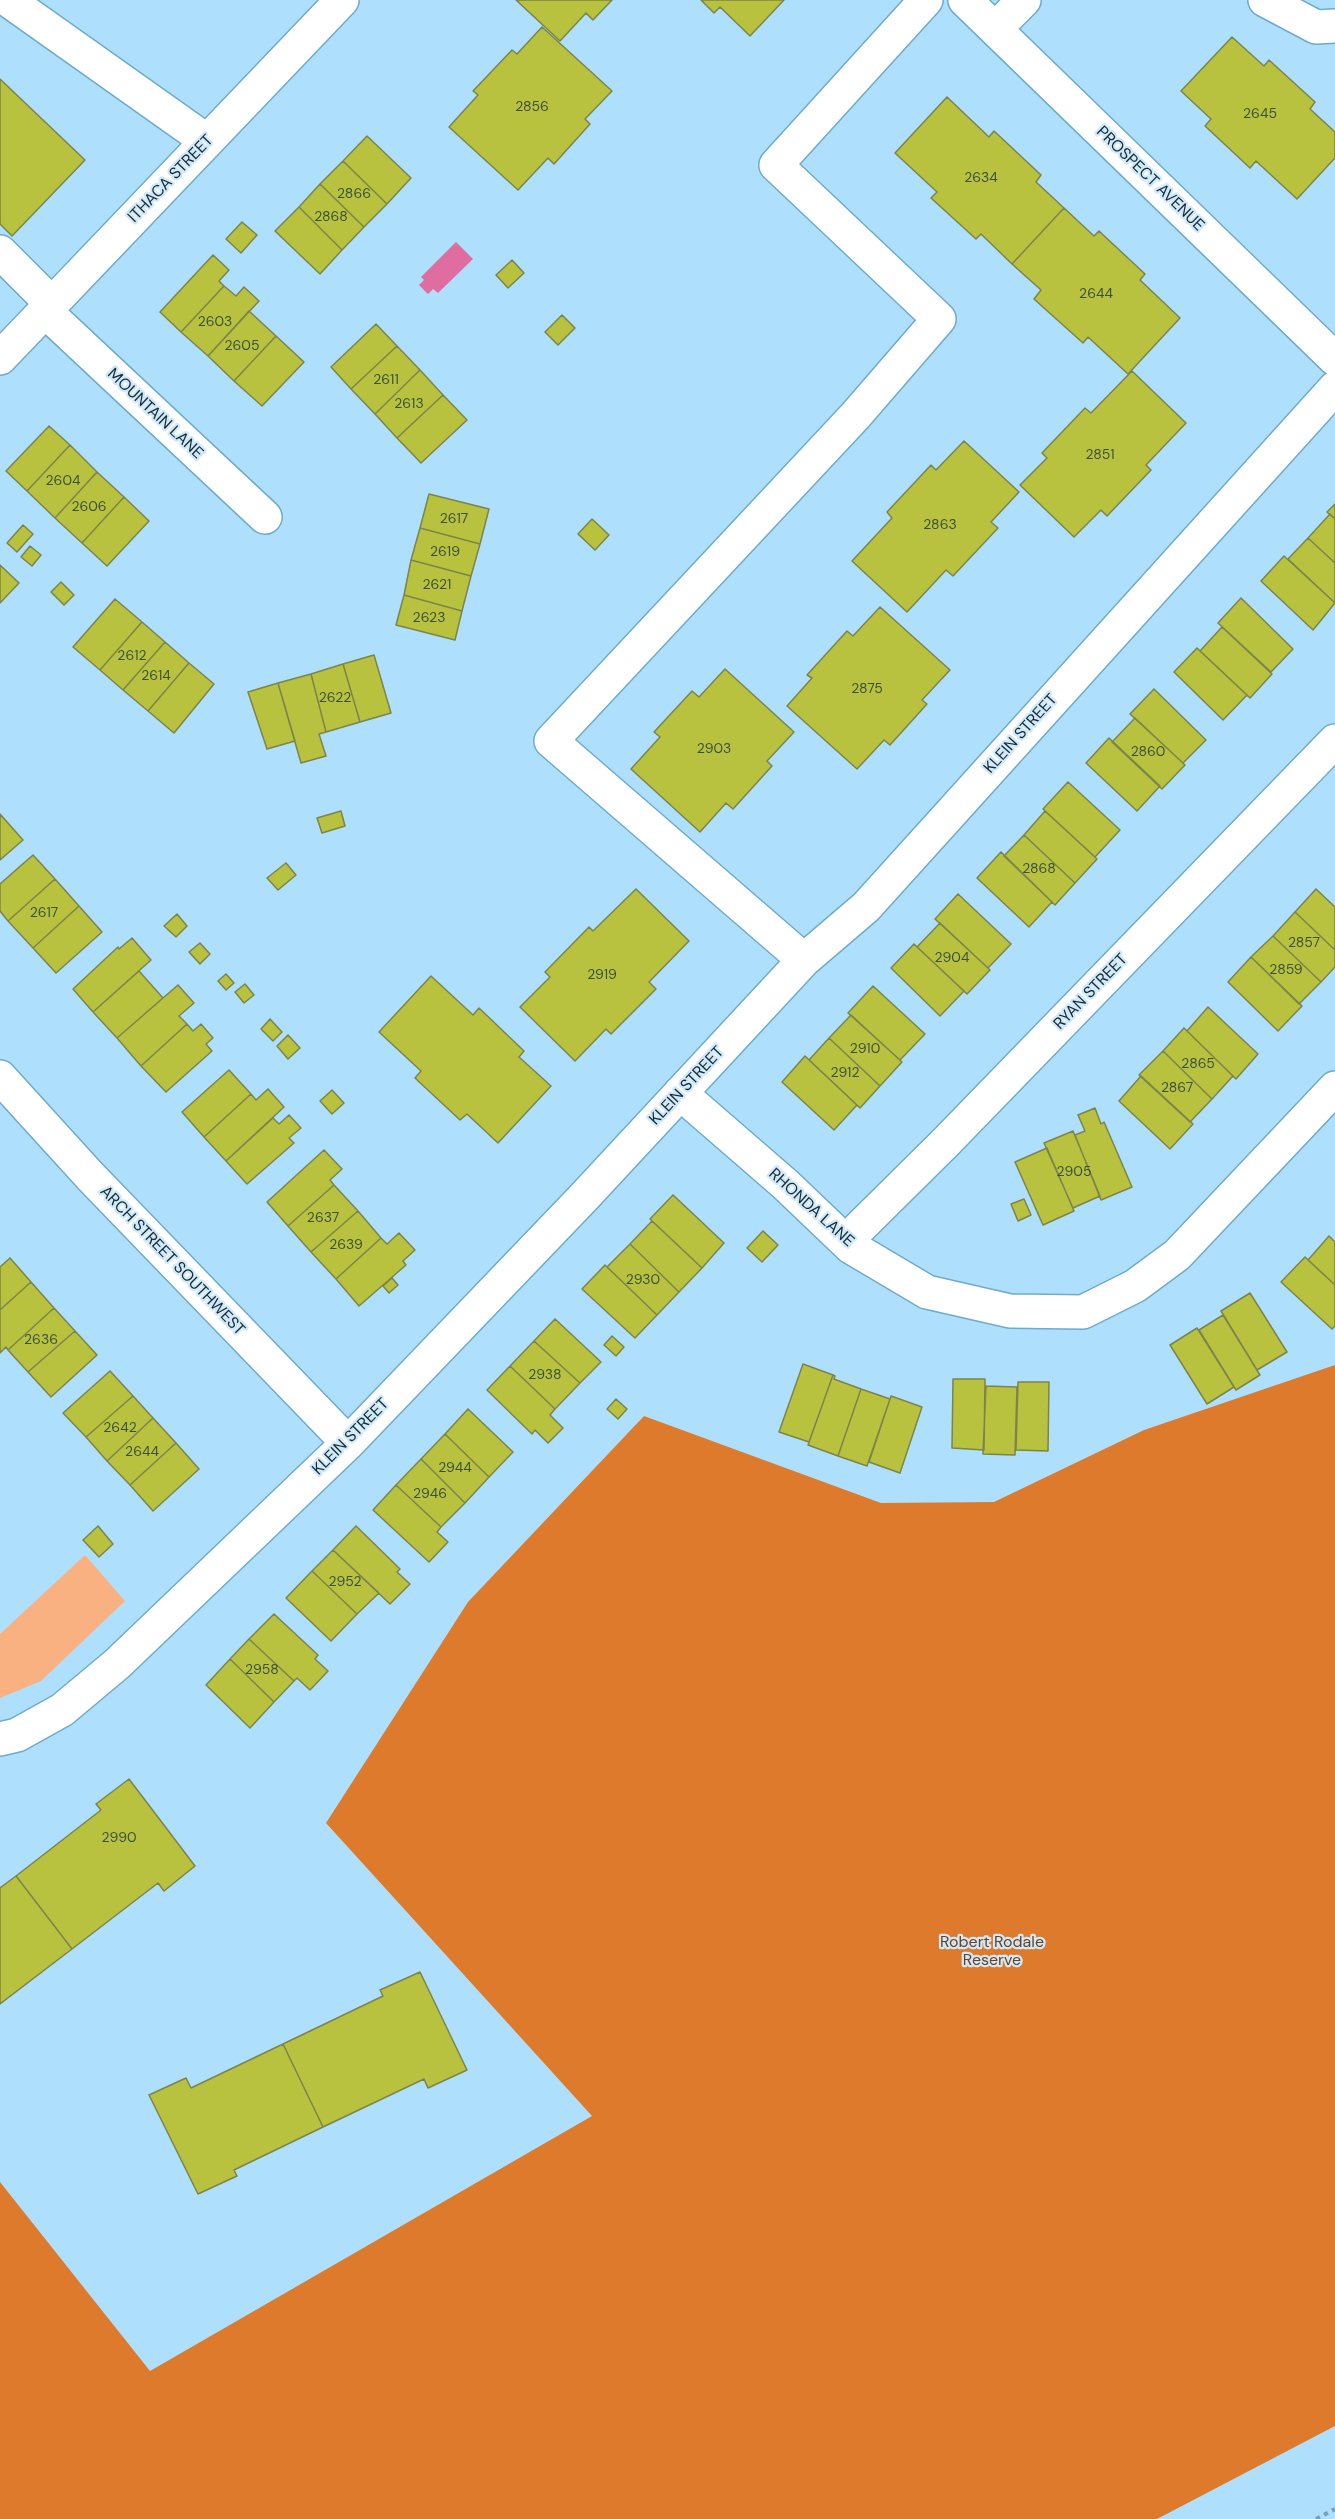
<!DOCTYPE html>
<html>
<head>
<meta charset="utf-8">
<style>
  body { margin:0 }
  canvas { display:block; background:#aedffc }
</style>
</head>
<body>
<canvas width="1335" height="2519"></canvas>
<script>
const ctx = document.querySelector('canvas').getContext('2d');
ctx.lineJoin = 'round';
function fillPath(path, color) { ctx.fillStyle = color; ctx.fill(path, 'evenodd'); }
const shape = rows => new Path2D(rows.map(r => 'M' + r).join(''));
function trace(path, color, width, dash) { ctx.strokeStyle = color; ctx.lineWidth = width; ctx.lineCap = dash ? 'butt' : 'round'; ctx.setLineDash(dash || []); ctx.stroke(path); }
function write(font, color, halo, rows, align = 'center') {
  ctx.font = font + ' "DM Sans",sans-serif'; ctx.lineWidth = 4.5; ctx.setLineDash([]); ctx.textBaseline = 'middle'; ctx.strokeStyle = halo; ctx.fillStyle = color; for (const [text, x, y, turn = 0] of rows) {
    ctx.save(); ctx.translate(x, y); ctx.rotate((+turn || 0) * Math.PI / 180); ctx.textAlign = isNaN(turn) ? turn : align; if (halo) ctx.strokeText(text, 0, 0); ctx.fillText(text, 0, 0); ctx.restore();
  }
}
fillPath(shape([
  [85,1555,125,1601,41,1681,0,1698,0,1634]
]), '#fab181');
fillPath(shape([
  [1335,1365,1335,2426,1157,2519,0,2519,0,2182,150,2371,592,2116,326,1823,468,1602,644,1416,881,1503,994,1502,1144,1430]
]), '#de7a2c');
fillPath(shape([
  [456,242,473,259,438,293,433,289,428,294,419,285,424,280,421,277]
]), '#df6da0');
const building = shape([
  [516,0,612,0,593,20,586,13,560,41,516,0],
  [701,0,784,0,750,36,720,7,714,13,701,0],
  [542,27,612,91,585,119,590,124,554,164,548,158,518,190,449,127,478,95,473,91,512,50,517,54,542,27],
  [1232,37,1264,66,1269,60,1315,102,1310,109,1335,132,1335,158,1297,199,1256,161,1250,168,1205,126,1211,119,1181,91,1232,37],
  [0,79,85,160,12,236,0,224,0,79],
  [947,97,989,137,994,131,1041,175,1036,182,1064,208,1012,264,981,234,976,239,931,198,937,192,895,153,947,97],
  [367,136,411,178,387,204,343,161,367,136],
  [343,161,387,204,364,227,320,184,343,161],
  [320,184,364,227,342,250,299,207,320,184],
  [299,207,342,250,320,274,275,231,299,207],
  [1064,208,1094,236,1099,231,1145,274,1140,280,1180,318,1128,374,1088,337,1083,343,1034,299,1041,290,1012,264,1064,208],
  [242,222,257,235,241,253,226,239,242,222],
  [213,255,229,270,219,281,224,286,181,332,160,312,213,255],
  [512,260,524,273,508,288,496,275,512,260],
  [224,286,236,296,244,287,259,301,208,356,181,332,224,286],
  [249,311,276,336,234,381,208,356,249,311],
  [562,315,575,328,558,345,545,332,562,315],
  [376,324,397,346,351,389,331,367,376,324],
  [276,336,304,362,262,406,234,381,276,336],
  [397,346,420,370,375,414,351,389,397,346],
  [420,370,443,395,397,438,375,414,420,370],
  [1132,371,1186,423,1146,465,1151,470,1107,516,1101,510,1074,537,1020,485,1047,458,1042,453,1085,408,1091,413,1132,371],
  [443,395,467,420,421,463,397,438,443,395],
  [49,426,70,445,27,491,6,471,49,426],
  [964,441,1019,492,991,522,998,528,953,576,946,570,907,612,852,561,892,518,887,512,931,465,936,470,964,441],
  [70,445,97,472,55,518,27,491,70,445],
  [97,472,124,497,82,543,55,518,97,472],
  [429,494,489,509,480,544,420,528,429,494],
  [124,497,149,521,107,566,82,543,124,497],
  [1335,504,1335,519,1327,512,1335,504],
  [1330,514,1335,519,1335,563,1308,538,1330,514],
  [592,519,609,535,595,550,578,534,592,519],
  [23,525,33,534,17,552,7,543,23,525],
  [420,528,480,544,471,576,411,560,420,528],
  [1308,538,1335,563,1335,603,1288,559,1308,538],
  [30,546,41,555,32,566,21,557,30,546],
  [1284,556,1335,603,1313,630,1261,581,1284,556],
  [411,560,471,576,462,611,404,595,411,560],
  [0,565,19,583,0,603,0,565],
  [61,582,74,595,64,605,51,592,61,582],
  [404,595,462,611,455,640,396,625,404,595],
  [1241,598,1293,649,1271,672,1218,623,1241,598],
  [115,599,142,622,100,670,73,647,115,599],
  [880,607,950,670,922,700,927,704,890,745,884,740,857,769,787,706,812,678,807,675,847,631,853,636,880,607],
  [142,622,165,642,123,690,100,670,142,622],
  [1222,627,1272,674,1250,698,1200,651,1222,627],
  [165,642,189,663,148,711,123,690,165,642],
  [1197,648,1247,695,1223,720,1174,672,1197,648],
  [374,655,391,713,360,722,343,664,374,655],
  [189,663,214,684,174,733,148,711,189,663],
  [343,664,360,722,326,732,311,674,343,664],
  [725,669,794,732,767,761,772,766,733,809,726,803,700,832,631,769,660,737,654,732,692,691,699,697,725,669],
  [311,674,326,732,319,734,326,756,301,763,278,683,311,674],
  [278,683,295,741,267,749,248,692,278,683],
  [1154,689,1206,740,1183,763,1130,714,1154,689],
  [1135,718,1185,765,1162,789,1112,742,1135,718],
  [1109,738,1160,786,1137,811,1086,763,1109,738],
  [1068,782,1120,830,1095,857,1043,809,1068,782],
  [341,811,345,826,322,833,317,818,341,811],
  [1045,811,1097,859,1075,883,1024,835,1045,811],
  [0,814,23,840,0,860,0,814],
  [1024,835,1075,883,1055,905,1004,856,1024,835],
  [1001,852,1052,902,1029,927,977,878,1001,852],
  [33,855,55,879,8,921,0,911,0,884,33,855],
  [286,863,296,875,278,890,267,878,286,863],
  [55,879,79,906,33,948,8,921,55,879],
  [636,889,689,941,649,982,656,989,611,1034,606,1029,575,1061,520,1007,550,977,545,972,589,927,593,931,636,889],
  [1316,889,1335,907,1335,950,1295,912,1316,889],
  [958,894,1011,944,988,968,935,919,958,894],
  [79,906,102,932,56,973,33,948,79,906],
  [1295,912,1335,950,1335,967,1321,982,1273,936,1295,912],
  [177,914,187,926,176,937,164,926,177,914],
  [940,923,990,970,967,994,917,947,940,923],
  [1273,936,1321,982,1299,1004,1251,957,1273,936],
  [132,938,151,960,93,1012,73,989,118,947,119,949,132,938],
  [200,943,210,954,200,964,189,952,200,943],
  [914,944,964,991,940,1016,891,968,914,944],
  [1251,957,1302,1006,1278,1031,1228,982,1251,957],
  [139,971,163,998,117,1038,93,1012,139,971],
  [226,974,234,983,226,990,218,981,226,974],
  [431,976,473,1015,479,1008,524,1051,519,1057,551,1086,498,1143,467,1114,460,1120,415,1078,421,1071,379,1032,431,976],
  [245,984,254,995,244,1003,235,992,245,984],
  [178,985,194,1003,179,1016,187,1024,141,1066,117,1038,178,985],
  [873,986,925,1034,900,1060,848,1013,873,986],
  [1208,1007,1258,1054,1236,1079,1187,1031,1208,1007],
  [851,1015,902,1062,880,1086,829,1038,851,1015],
  [270,1019,282,1032,273,1041,261,1029,270,1019],
  [187,1024,193,1031,201,1024,213,1038,206,1044,212,1051,166,1092,141,1066,187,1024],
  [1184,1028,1233,1076,1212,1099,1163,1051,1184,1028],
  [288,1035,300,1048,288,1059,277,1046,288,1035],
  [829,1038,880,1086,860,1108,809,1060,829,1038],
  [1163,1051,1212,1099,1190,1122,1139,1075,1163,1051],
  [805,1056,857,1105,834,1130,782,1082,805,1056],
  [229,1070,251,1094,204,1137,182,1112,229,1070],
  [1141,1076,1193,1124,1170,1149,1119,1101,1141,1076],
  [268,1089,284,1107,226,1161,204,1137,251,1094,256,1100,268,1089],
  [332,1090,344,1103,332,1114,320,1101,332,1090],
  [1095,1108,1101,1124,1104,1122,1132,1187,1101,1200,1075,1135,1085,1131,1078,1115,1095,1108],
  [289,1115,301,1128,289,1138,294,1143,247,1184,226,1161,273,1118,279,1124,289,1115],
  [1073,1131,1100,1196,1073,1208,1044,1143,1073,1131],
  [1047,1148,1074,1211,1043,1225,1015,1162,1047,1148],
  [324,1150,342,1169,330,1180,334,1185,288,1226,267,1202,324,1150],
  [334,1185,358,1211,311,1252,288,1226,334,1185],
  [673,1195,724,1243,702,1268,650,1219,673,1195],
  [1024,1199,1031,1215,1018,1221,1011,1204,1024,1199],
  [358,1211,381,1238,336,1279,311,1252,358,1211],
  [652,1221,702,1268,679,1292,630,1244,652,1221],
  [763,1231,778,1245,762,1262,747,1248,763,1231],
  [399,1233,415,1250,403,1261,406,1265,359,1306,336,1279,381,1238,387,1244,399,1233],
  [1329,1236,1335,1242,1335,1285,1308,1260,1329,1236],
  [630,1244,679,1292,657,1315,607,1267,630,1244],
  [1305,1257,1335,1285,1335,1326,1332,1329,1281,1282,1305,1257],
  [10,1258,31,1282,0,1310,0,1267,10,1258],
  [605,1265,657,1315,635,1338,582,1289,605,1265],
  [392,1278,398,1285,389,1293,383,1286,392,1278],
  [31,1282,54,1308,8,1350,6,1347,0,1353,0,1310,31,1282],
  [1250,1293,1287,1352,1257,1370,1221,1311,1250,1293],
  [54,1308,75,1331,28,1372,8,1350,54,1308],
  [1223,1315,1260,1375,1236,1390,1199,1330,1223,1315],
  [555,1319,601,1362,580,1383,534,1341,555,1319],
  [1197,1328,1234,1387,1207,1404,1170,1345,1197,1328],
  [75,1331,97,1355,51,1397,28,1372,75,1331],
  [612,1336,624,1347,616,1356,604,1345,612,1336],
  [534,1341,580,1383,555,1409,510,1366,534,1341],
  [803,1364,833,1375,809,1442,779,1432,803,1364],
  [510,1366,555,1409,550,1415,563,1428,548,1443,535,1430,532,1434,487,1390,510,1366],
  [110,1371,133,1396,86,1437,63,1413,110,1371],
  [833,1375,835,1376,834,1379,861,1389,838,1456,808,1445,833,1375],
  [953,1379,985,1379,984,1450,952,1448,953,1379],
  [1018,1382,1049,1382,1048,1451,1016,1450,1018,1382],
  [986,1386,1017,1387,1015,1455,983,1454,986,1386],
  [861,1389,890,1399,867,1466,838,1456,861,1389],
  [133,1396,153,1418,107,1461,86,1437,133,1396],
  [891,1396,922,1407,900,1473,869,1462,891,1396],
  [616,1399,627,1409,618,1419,607,1409,616,1399],
  [468,1409,513,1452,489,1477,445,1434,468,1409],
  [153,1418,176,1443,130,1485,107,1461,153,1418],
  [445,1434,489,1477,465,1503,421,1459,445,1434],
  [176,1443,199,1469,153,1511,130,1485,176,1443],
  [421,1459,465,1503,441,1527,396,1485,421,1459],
  [396,1485,441,1527,437,1532,448,1542,429,1562,373,1510,396,1485],
  [98,1526,113,1544,99,1557,83,1540,98,1526],
  [356,1526,400,1569,397,1572,410,1584,390,1604,333,1550,356,1526],
  [333,1550,379,1593,357,1614,312,1571,333,1550],
  [312,1571,357,1614,331,1641,286,1598,312,1571],
  [274,1614,318,1655,315,1659,328,1671,310,1690,297,1678,294,1681,249,1639,274,1614],
  [249,1639,294,1681,274,1702,230,1659,249,1639],
  [230,1659,274,1702,250,1728,206,1685,230,1659],
  [129,1779,195,1866,164,1891,158,1883,72,1949,16,1876,101,1810,96,1804,129,1779],
  [16,1876,72,1949,0,2004,0,1888,16,1876],
  [420,1972,467,2070,428,2088,424,2079,323,2127,283,2044,383,1996,380,1990,420,1972],
  [283,2044,323,2127,234,2170,237,2176,198,2194,149,2095,186,2078,191,2088,283,2044]
]);
fillPath(building, '#b8c23f');
trace(building, '#7d844a', 1.5);
const minor = shape([
  [8,0,207,141],
  [965,0,1335,359],
  [1265,0,1316,27,1335,26],
  [996,28,1024,0],
  [0,252,52,304],
  [45,311,265,517],
  [0,358,342,0],
  [804,960,551,741,856,415,939,319,776,165,926,0],
  [0,1077,90,1176,348,1443],
  [680,1093,785,1184,851,1247,927,1292,1010,1311,1083,1312,1135,1286,1177,1255,1335,1088],
  [846,1241,946,1142,1335,741],
  [0,1739,17,1735,62,1710,117,1664,348,1443,584,1197,804,960,866,907,1335,388]
]);
trace(minor, '#6eabcd', 36);
trace(shape([
  [1316,2519,1335,2509]
]), '#78a0b8', 4, [4.5, 4.5]);
trace(minor, '#fff', 33);
write('14px', '#3c513a', null, [
  ["2856",532,107],
  ["2645",1260,114],
  ["2634",981,178],
  ["2866",354,194],
  ["2868",331,217],
  ["2644",1096,294],
  ["2603",215,322],
  ["2605",242,346],
  ["2611",386,380],
  ["2613",409,404],
  ["2851",1100,455],
  ["2604",63,481],
  ["2606",89,507],
  ["2617",454,519],
  ["2863",940,525],
  ["2619",445,552],
  ["2621",437,585],
  ["2623",429,618],
  ["2612",132,656],
  ["2614",156,676],
  ["2875",867,689],
  ["2622",335,698],
  ["2903",714,749],
  ["2860",1148,752],
  ["2868",1039,869],
  ["2617",44,913],
  ["2857",1304,943],
  ["2904",952,958],
  ["2859",1286,970],
  ["2919",602,975],
  ["2910",865,1049],
  ["2865",1198,1064],
  ["2912",845,1073],
  ["2867",1177,1088],
  ["2905",1074,1172],
  ["2637",323,1218],
  ["2639",346,1245],
  ["2930",643,1280],
  ["2636",41,1340],
  ["2938",545,1375],
  ["2642",120,1428],
  ["2644",142,1452],
  ["2944",455,1468],
  ["2946",430,1494],
  ["2952",345,1582],
  ["2958",262,1670],
  ["2990",119,1838]
]);
write('16px', '#122b39', '#d1e9f7', [
  ["ITHACA STREET",171,179,-46],
  ["PROSPECT AVENUE",1150,179,44],
  ["MOUNTAIN LANE",155,414,43],
  ["KLEIN STREET",1021,734,-48],
  ["RYAN STREET",1091,992,-46],
  ["KLEIN STREET",687,1086,-47],
  ["RHONDA LANE",811,1208,42],
  ["ARCH STREET SOUTHWEST",172,1261,46],
  ["KLEIN STREET",351,1437,-45]
]);
write('16px', '#6a4023', '#d1e9f7', [
  ["Robert Rodale",992,1943],
  ["Reserve",992,1961]
]);
</script>
</body>
</html>
